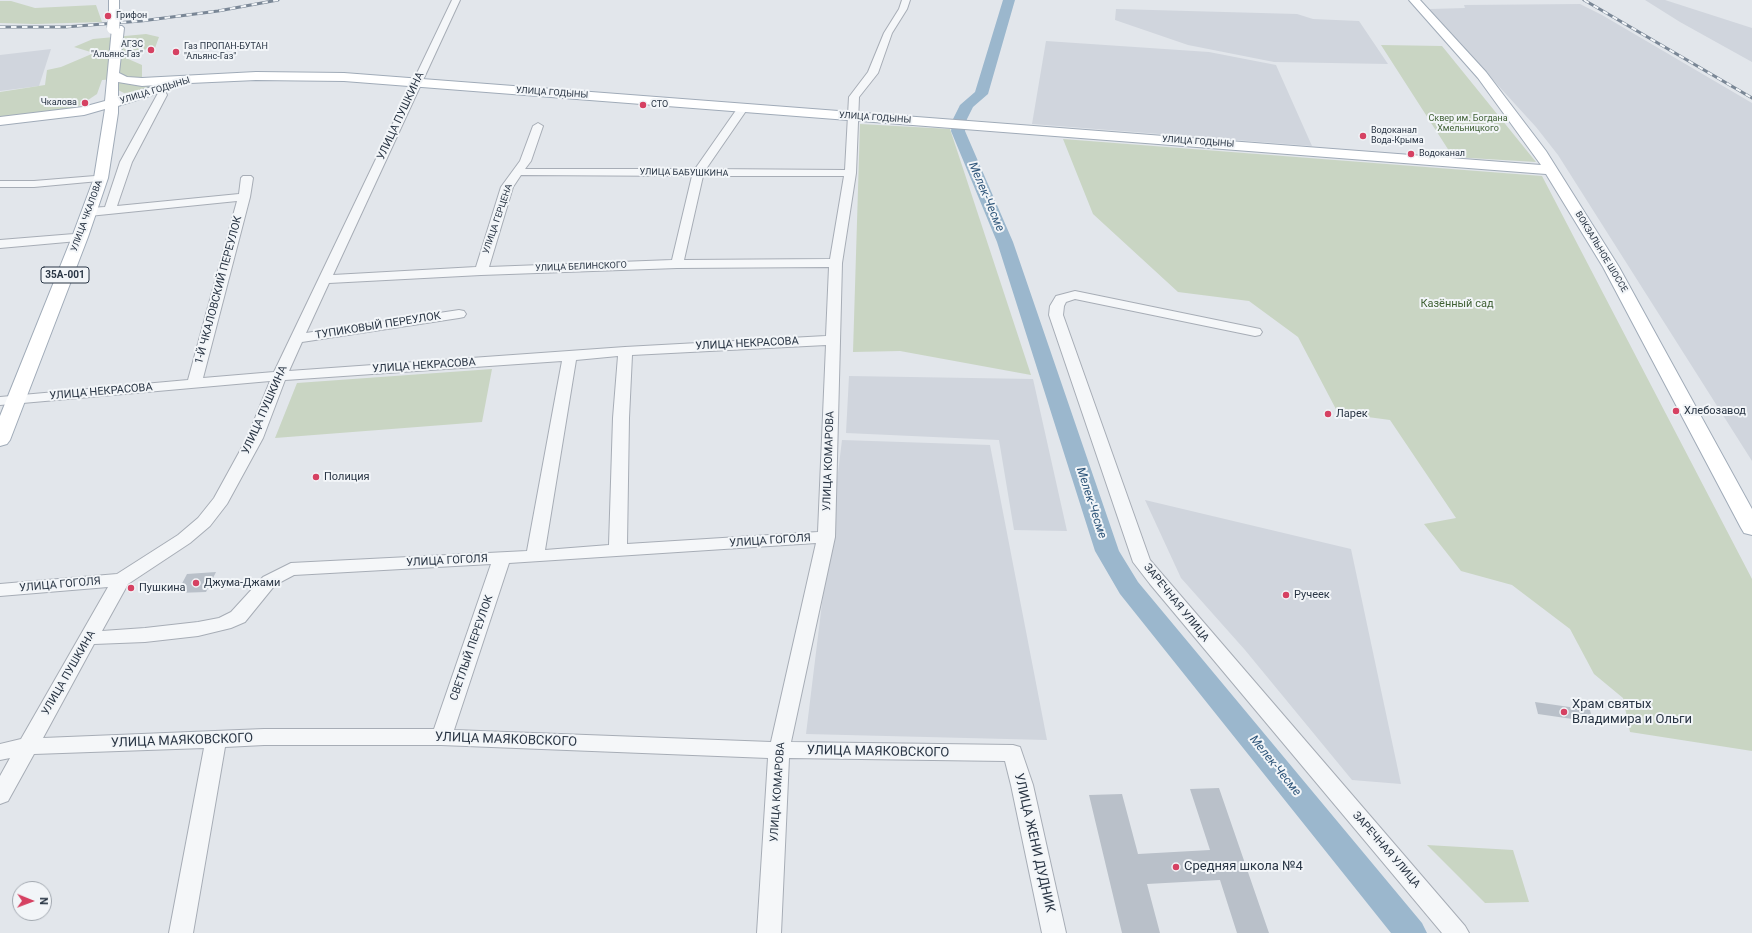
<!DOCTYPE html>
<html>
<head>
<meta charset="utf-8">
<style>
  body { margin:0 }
  #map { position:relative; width:1752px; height:933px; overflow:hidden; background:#e2e6eb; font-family:Roboto,sans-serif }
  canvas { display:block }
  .north { position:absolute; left:12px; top:881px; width:40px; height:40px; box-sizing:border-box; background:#f2f5f8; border:1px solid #a2a8b0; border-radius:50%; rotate:91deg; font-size:11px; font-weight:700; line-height:16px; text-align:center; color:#293544 }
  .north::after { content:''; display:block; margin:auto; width:14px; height:18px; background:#d64162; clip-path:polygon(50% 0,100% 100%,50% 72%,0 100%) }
</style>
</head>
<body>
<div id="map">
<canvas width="1752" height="933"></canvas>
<div class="north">N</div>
</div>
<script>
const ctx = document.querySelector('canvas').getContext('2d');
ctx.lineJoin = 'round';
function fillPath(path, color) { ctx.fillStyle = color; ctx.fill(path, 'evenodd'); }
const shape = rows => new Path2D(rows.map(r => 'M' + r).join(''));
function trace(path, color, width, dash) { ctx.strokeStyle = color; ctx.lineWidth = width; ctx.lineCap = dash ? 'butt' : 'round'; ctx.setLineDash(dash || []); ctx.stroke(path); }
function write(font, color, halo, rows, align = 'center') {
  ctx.font = font + ' Roboto,sans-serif'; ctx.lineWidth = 4; ctx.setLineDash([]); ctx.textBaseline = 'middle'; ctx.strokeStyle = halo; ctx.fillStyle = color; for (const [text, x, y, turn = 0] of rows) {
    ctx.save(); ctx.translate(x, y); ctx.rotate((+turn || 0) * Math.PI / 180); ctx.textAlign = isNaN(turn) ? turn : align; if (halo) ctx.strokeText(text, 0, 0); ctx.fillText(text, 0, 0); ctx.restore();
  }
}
fillPath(shape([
  [1645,0,1665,0,1752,28,1752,62,1680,22],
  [1580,4,1602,15,1752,103,1752,461,1558,155,1536,127,1430,11,1430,9,1465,8,1464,5],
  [1116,9,1297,14,1313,19,1359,21,1388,64,1274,62,1188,45,1115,20],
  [1046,41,1209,52,1276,65,1312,146,1032,124],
  [51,49,39,86,0,91,0,55],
  [849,376,1033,379,1067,531,1014,530,999,440,846,433],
  [842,440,990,445,1047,740,806,734],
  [1145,500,1351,549,1401,784,1352,780,1245,650,1181,578]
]), '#d0d5dd');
fillPath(shape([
  [0,1,11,1,35,8,96,5,102,22,35,24,0,23],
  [146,34,159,37,155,48,130,52,126,58,142,65,142,77,102,80,97,94,73,110,0,117,0,92,45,85,47,70,61,67,94,53,74,47,93,39],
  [1381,45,1442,46,1536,162,1453,157],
  [118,80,154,85,142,91,124,93,118,90],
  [860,124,950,129,1031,375,900,351,853,352],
  [1063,139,1542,176,1752,579,1752,751,1630,732,1623,698,1594,674,1570,629,1512,585,1461,571,1424,524,1456,518,1390,420,1338,413,1298,337,1249,301,1178,292,1093,214],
  [492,369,482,422,275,438,297,383],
  [1427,845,1513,850,1529,902,1485,903]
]), '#c9d5c3');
fillPath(shape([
  [1003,0,1015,0,988,94,973,107,967,119,965,131,1013,242,1119,551,1138,582,1422,923,1427,933,1391,933,1120,594,1095,551,997,242,951,131,953,119,960,105,975,92,1003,0]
]), '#9bb7cd');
fillPath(shape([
  [216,572,206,592,177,593,187,574],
  [1535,702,1590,710,1593,722,1538,714],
  [1219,788,1269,933,1237,933,1220,880,1147,884,1160,933,1122,933,1089,795,1122,794,1138,854,1210,850,1190,789]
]), '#b9c0c9');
const minor = shape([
  [452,0,460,0,333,275,476,267,501,187,520,161,533,126,538,123,543,126,531,161,525,169,695,169,739,106,743,105,748,108,706,169,845,170,849,97,868,72,884,33,899,9,902,0,910,0,907,9,892,33,878,73,859,97,856,173,842,263,835,537,791,742,1013,745,1020,747,1033,785,1066,933,1042,933,1011,785,1005,761,789,758,781,933,757,933,768,758,441,745,264,745,225,747,193,933,169,933,204,748,34,754,8,801,0,804,0,776,10,758,0,760,0,744,21,739,108,587,0,596,0,584,117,574,178,535,198,518,214,498,247,438,270,381,0,405,0,397,188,380,237,201,89,216,85,215,83,212,85,209,89,208,105,207,120,162,157,95,158,93,166,93,167,95,132,162,117,206,239,194,241,178,243,176,251,176,253,178,250,197,203,378,274,372,452,0],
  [521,175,692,176,672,260,489,267,513,187,521,175],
  [703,176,844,176,830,259,684,260,703,176],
  [829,267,826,336,625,347,289,371,302,342,459,318,464,317,466,314,464,311,459,310,306,333,329,283,481,275,677,268,829,267],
  [826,345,818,532,627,544,629,418,632,355,826,345],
  [618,356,613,418,609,545,545,550,576,360,618,356],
  [562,361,527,551,291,563,263,577,231,612,219,618,198,622,145,628,102,631,128,584,190,543,210,526,227,504,263,438,285,380,562,361],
  [816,543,771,742,454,730,509,563,816,543],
  [491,564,434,729,264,729,43,738,94,644,145,642,198,636,231,628,245,622,275,585,294,575,491,564],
  [95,176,99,177,101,179,99,181,34,187,0,187,0,181,34,181,95,176],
  [74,234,78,235,80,238,78,241,0,248,0,240,74,234],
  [1075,291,1255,328,1260,329,1262,332,1260,335,1255,336,1075,299,1066,302,1064,306,1063,315,1150,560,1465,926,1469,933,1442,933,1150,584,1133,562,1049,315,1050,306,1056,296,1075,291]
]);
const major = shape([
  [109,0,119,0,119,16,118,18,110,18,109,16,109,0],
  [1409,0,1420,0,1486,72,1546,151,1619,267,1752,509,1752,535,1744,533,1741,528,1603,267,1546,174,344,81,256,80,168,84,170,87,168,90,118,106,118,113,108,178,88,237,10,440,7,444,0,446,0,416,72,237,94,178,105,109,84,115,0,125,0,117,83,107,105,101,112,28,114,26,122,26,124,28,119,73,127,77,142,78,256,72,344,73,1541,165,1478,78,1409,0],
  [118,82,142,86,158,85,118,98,118,82]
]);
trace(minor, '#a7adb6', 2);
trace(major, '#a0abb8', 2);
fillPath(minor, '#f5f7f9');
fillPath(major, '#fff');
const rail = shape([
  [1584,0,1752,98],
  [0,27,65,27,141,21,218,11,278,0]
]);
trace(rail, '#7a8796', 3);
trace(rail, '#f2f5f8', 2, [5.5]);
const majorBridge = shape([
  [113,28,114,16]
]);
trace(majorBridge, '#a0abb8', 13, []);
trace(majorBridge, '#fff', 12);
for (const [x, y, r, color] of [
  [108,16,4,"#d64162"],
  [151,50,4,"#d64162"],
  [176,52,4,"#d64162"],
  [85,103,4,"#d64162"],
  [643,105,4,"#d64162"],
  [1363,136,4,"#d64162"],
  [1411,154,4,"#d64162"],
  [1676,411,4,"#d64162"],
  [1328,414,4,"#d64162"],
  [316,477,4,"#d64162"],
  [196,583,4,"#d64162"],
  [131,588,4,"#d64162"],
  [1286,595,4,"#d64162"],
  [1564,712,4,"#d64162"],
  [1176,867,4,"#d64162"]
]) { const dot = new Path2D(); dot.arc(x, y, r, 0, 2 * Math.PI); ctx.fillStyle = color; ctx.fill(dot); trace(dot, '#f2f5f8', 1.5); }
write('9px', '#293544', '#f2f5f8', [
  ["Грифон",116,16],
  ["АГЗС",143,45,"right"],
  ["\"Альянс-Газ\"",143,55,"right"],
  ["Газ ПРОПАН-БУТАН",184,47],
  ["\"Альянс-Газ\"",184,57],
  ["Чкалова",77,103,"right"],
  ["СТО",651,105],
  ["Водоканал",1371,131],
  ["Вода-Крыма",1371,141],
  ["Водоканал",1419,154]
], 'left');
write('9px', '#293544', '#f2f5f8', [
  ["УЛИЦА ГОДЫНЫ",155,91,-17],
  ["УЛИЦА ГОДЫНЫ",552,93,4],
  ["УЛИЦА ГОДЫНЫ",875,118,4],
  ["УЛИЦА ГОДЫНЫ",1198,142,4],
  ["УЛИЦА БАБУШКИНА",684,173,1],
  ["УЛИЦА ЧКАЛОВА",87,216,-70],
  ["УЛИЦА ГЕРЦЕНА",498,219,-71],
  ["ВОКЗАЛЬНОЕ ШОССЕ",1601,252,59],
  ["УЛИЦА БЕЛИНСКОГО",581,267,-2]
]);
write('9px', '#406135', '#f2f5f8', [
  ["Сквер им. Богдана",1468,119],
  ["Хмельницкого",1468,129]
]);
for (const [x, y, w] of [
  [65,275,48]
]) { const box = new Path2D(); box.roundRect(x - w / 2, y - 8, w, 16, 3); ctx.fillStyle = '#f2f5f8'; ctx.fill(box); trace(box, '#293544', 1); }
write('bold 10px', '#293544', null, [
  ["35А-001",65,275]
]);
write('11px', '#293544', '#f2f5f8', [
  ["УЛИЦА ПУШКИНА",401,116,-65],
  ["1-Й ЧКАЛОВСКИЙ ПЕРЕУЛОК",219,290,-75],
  ["ТУПИКОВЫЙ ПЕРЕУЛОК",378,326,-9],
  ["УЛИЦА НЕКРАСОВА",747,344,-3],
  ["УЛИЦА НЕКРАСОВА",424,366,-4],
  ["УЛИЦА НЕКРАСОВА",101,392,-5],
  ["УЛИЦА ПУШКИНА",265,410,-66],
  ["УЛИЦА КОМАРОВА",829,461,-88],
  ["УЛИЦА ГОГОЛЯ",770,541,-4],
  ["УЛИЦА ГОГОЛЯ",447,561,-3],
  ["УЛИЦА ГОГОЛЯ",60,585,-5],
  ["ЗАРЕЧНАЯ УЛИЦА",1176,603,51],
  ["СВЕТЛЫЙ ПЕРЕУЛОК",472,648,-71],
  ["УЛИЦА ПУШКИНА",69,673,-60],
  ["УЛИЦА КОМАРОВА",778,792,-86],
  ["ЗАРЕЧНАЯ УЛИЦА",1386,850,49]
]);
write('11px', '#406135', '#f2f5f8', [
  ["Казённый сад",1457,304]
]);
write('11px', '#293544', '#f2f5f8', [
  ["Хлебозавод",1684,411],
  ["Ларек",1336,414],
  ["Полиция",324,477],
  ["Джума-Джами",204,583],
  ["Пушкина",139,588],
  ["Ручеек",1294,595]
], 'left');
write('italic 12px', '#30577b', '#f2f5f8', [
  ["Мелек-Чесме",986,197,67],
  ["Мелек-Чесме",1091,503,72],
  ["Мелек-Чесме",1275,766,51]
]);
write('13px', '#293544', '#f2f5f8', [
  ["Храм святых",1572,705],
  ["Владимира и Ольги",1572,720],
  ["Средняя школа №4",1184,867]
], 'left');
write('13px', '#293544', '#f2f5f8', [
  ["УЛИЦА МАЯКОВСКОГО",506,740,2],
  ["УЛИЦА МАЯКОВСКОГО",182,741,-2],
  ["УЛИЦА МАЯКОВСКОГО",878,752,1],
  ["УЛИЦА ЖЕНИ ДУДНИК",1034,843,77]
]);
</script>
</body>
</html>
